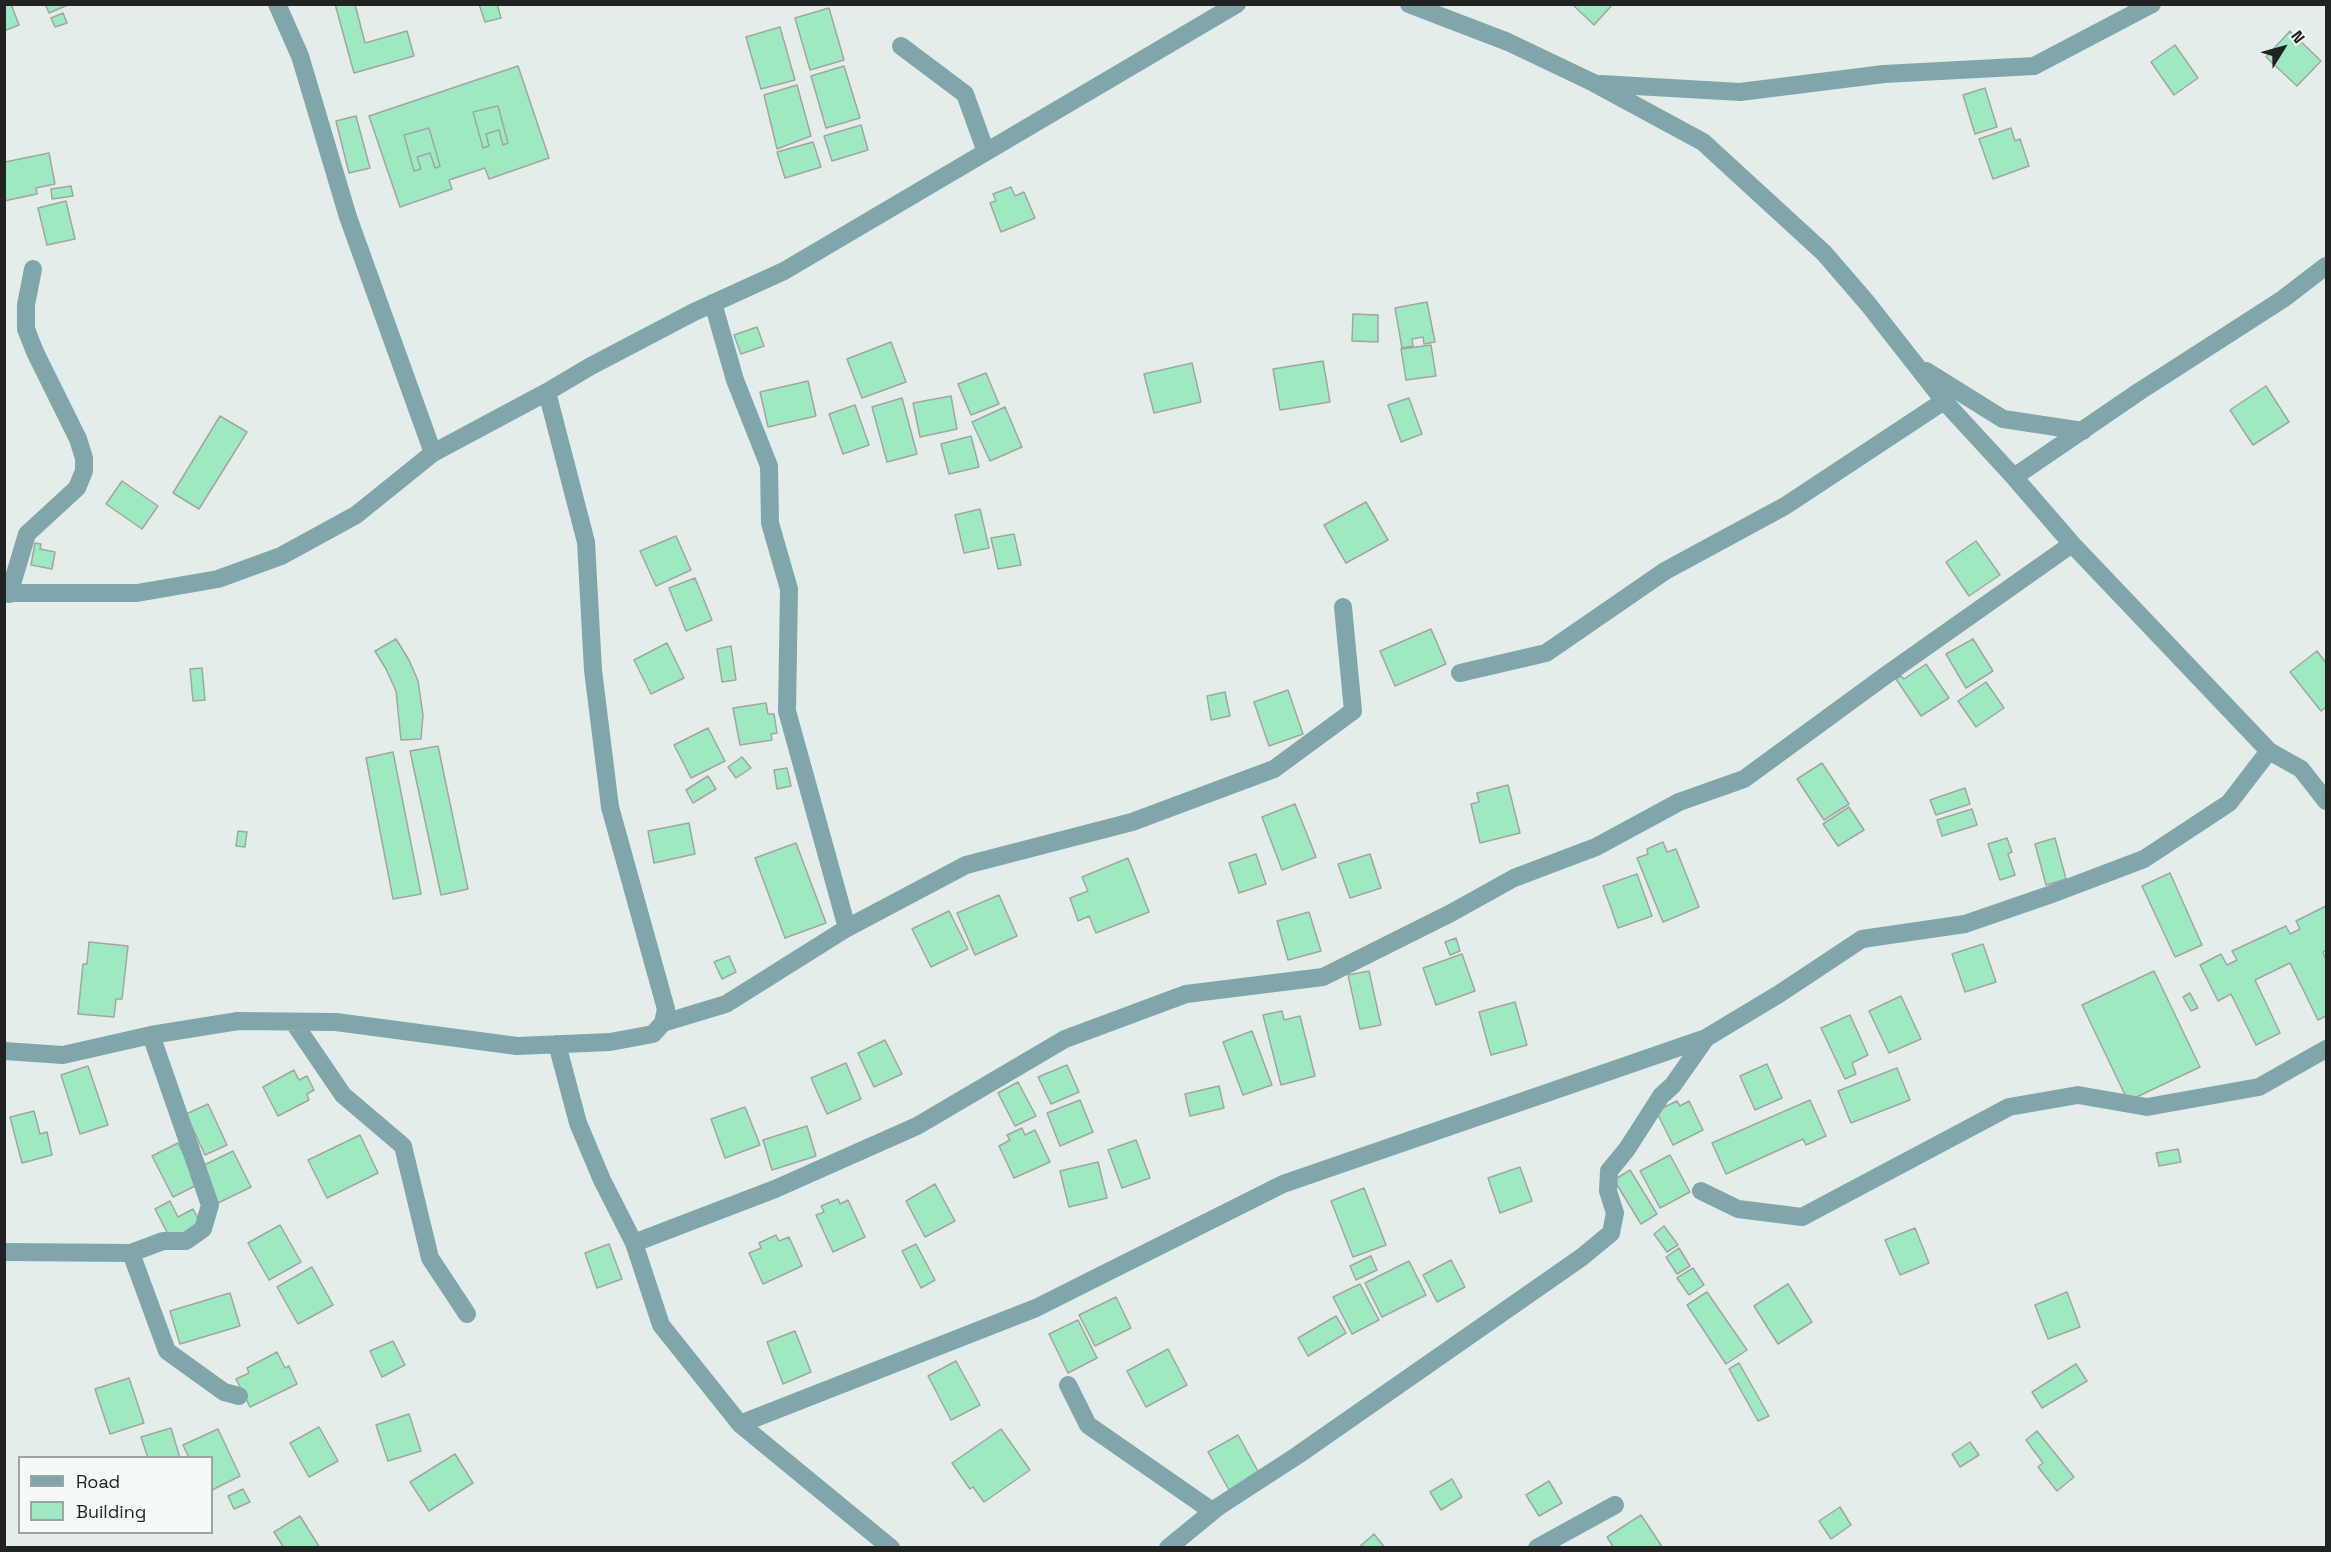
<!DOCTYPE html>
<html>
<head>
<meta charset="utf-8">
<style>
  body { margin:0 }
  #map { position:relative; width:2331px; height:1552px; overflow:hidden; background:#e5edeb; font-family:"Space Grotesk",sans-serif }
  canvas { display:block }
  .frame { position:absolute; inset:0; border:6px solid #202322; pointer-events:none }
  .legend { position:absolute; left:18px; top:1456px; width:195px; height:78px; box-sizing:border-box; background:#f3faf8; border:2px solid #9fa4a2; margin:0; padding:8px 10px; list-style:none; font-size:18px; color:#202322 }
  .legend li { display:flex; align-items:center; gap:12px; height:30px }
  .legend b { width:30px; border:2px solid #9fa4a2 }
  .north { position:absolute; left:2253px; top:18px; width:60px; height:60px; -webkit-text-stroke:4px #f3faf8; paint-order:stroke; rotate:53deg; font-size:16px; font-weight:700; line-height:24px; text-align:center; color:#202322 }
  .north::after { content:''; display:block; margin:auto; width:21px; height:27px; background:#202322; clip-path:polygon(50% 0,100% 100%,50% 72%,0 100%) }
</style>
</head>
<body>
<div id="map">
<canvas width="2331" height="1552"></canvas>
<div class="frame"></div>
<ul class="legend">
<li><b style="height:8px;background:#80a6ab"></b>Road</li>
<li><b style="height:16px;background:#9ee9c1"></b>Building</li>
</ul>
<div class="north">N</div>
</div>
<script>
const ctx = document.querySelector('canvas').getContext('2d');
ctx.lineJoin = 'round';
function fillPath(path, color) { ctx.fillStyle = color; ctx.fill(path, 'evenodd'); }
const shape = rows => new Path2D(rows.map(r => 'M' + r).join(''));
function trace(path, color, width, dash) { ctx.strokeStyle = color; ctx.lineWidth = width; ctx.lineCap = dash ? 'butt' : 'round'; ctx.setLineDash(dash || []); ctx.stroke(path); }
const building = shape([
  [4,4,11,4,19,25,4,31,4,4],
  [45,4,68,4,68,5,49,13,45,4],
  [335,4,355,4,365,43,407,31,414,56,354,73,335,4],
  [479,4,497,4,501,18,485,22,479,4],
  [1572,4,1613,4,1594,25,1572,4],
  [829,8,844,60,810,70,795,18,829,8],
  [63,13,67,23,55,27,51,18,63,13],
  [780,27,795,80,761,89,746,37,780,27],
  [2290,31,2321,61,2297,86,2266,57,2290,31],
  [2175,45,2198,78,2174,95,2151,62,2175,45],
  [518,66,549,158,489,179,485,168,449,180,452,189,400,207,369,116,518,66],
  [498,106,508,143,503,145,499,130,486,134,489,146,483,148,473,112,498,106],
  [429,128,440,166,435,168,430,153,417,157,421,169,414,171,404,135,429,128],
  [844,66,860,118,826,128,811,76,844,66],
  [797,85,811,136,777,149,764,95,797,85],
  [1985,88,1997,127,1975,134,1963,95,1985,88],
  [498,106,508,143,503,145,499,130,486,134,489,146,483,148,473,112,498,106],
  [356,116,370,168,349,173,336,121,356,116],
  [861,125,868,150,832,161,824,136,861,125],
  [429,128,440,166,435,168,430,153,417,157,421,169,414,171,404,135,429,128],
  [2011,128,2015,141,2020,139,2029,166,1993,179,1979,139,2011,128],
  [813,142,821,167,785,178,777,152,813,142],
  [49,153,55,184,36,188,37,194,4,201,5,162,49,153],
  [71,186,73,196,52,199,51,189,71,186],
  [1011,187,1015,196,1024,192,1035,218,1001,232,990,203,996,201,993,194,1011,187],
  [66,201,75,239,47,245,38,208,66,201],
  [1427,302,1435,342,1424,344,1423,337,1412,339,1413,346,1402,348,1395,308,1427,302],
  [1353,314,1378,315,1378,342,1352,341,1353,314],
  [757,327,764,346,741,354,734,335,757,327],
  [891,342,906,382,862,398,847,359,891,342],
  [1431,345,1436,376,1406,380,1401,349,1431,345],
  [1323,361,1330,402,1280,410,1273,369,1323,361],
  [1192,363,1201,402,1154,413,1144,374,1192,363],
  [986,373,999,404,971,415,958,384,986,373],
  [808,381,816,416,768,427,760,392,808,381],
  [2266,386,2289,422,2253,445,2230,410,2266,386],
  [951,396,957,429,920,437,913,403,951,396],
  [902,398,917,454,887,462,872,407,902,398],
  [1409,398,1422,434,1401,442,1388,405,1409,398],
  [855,405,869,445,843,454,829,414,855,405],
  [1005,407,1022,447,990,461,972,422,1005,407],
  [220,416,247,432,199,509,173,493,220,416],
  [971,436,979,467,949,474,941,444,971,436],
  [122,481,158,506,142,529,106,504,122,481],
  [1366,502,1388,540,1346,563,1324,525,1366,502],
  [980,509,989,548,964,553,955,515,980,509],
  [1014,534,1021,565,998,569,991,538,1014,534],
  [676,536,691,570,656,586,640,551,676,536],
  [1976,541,2000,575,1969,596,1946,562,1976,541],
  [35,543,41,544,40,549,55,552,52,569,31,565,35,543],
  [695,578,712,620,686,631,669,588,695,578],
  [1431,629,1446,664,1395,686,1380,651,1431,629],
  [396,639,409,660,418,681,423,715,421,739,401,740,396,691,386,669,375,651,396,639],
  [1973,639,1993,671,1966,688,1946,654,1973,639],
  [667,643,684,678,651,694,634,660,667,643],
  [731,646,736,680,722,682,717,649,731,646],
  [2317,651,2326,663,2326,707,2321,711,2290,672,2317,651],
  [1926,664,1949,698,1921,716,1896,679,1901,676,1904,679,1926,664],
  [202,668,205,700,193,701,190,669,202,668],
  [1986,682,2004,708,1976,727,1958,701,1986,682],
  [1288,690,1303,734,1269,746,1254,702,1288,690],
  [1225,692,1230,716,1211,720,1207,696,1225,692],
  [766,703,768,714,774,714,777,733,771,734,772,740,740,745,733,708,766,703],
  [708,728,725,761,691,778,674,745,708,728],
  [438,746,468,889,441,895,410,751,438,746],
  [393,752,421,894,393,899,366,758,393,752],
  [742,757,751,768,736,778,728,767,742,757],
  [1822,763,1849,804,1824,820,1797,779,1822,763],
  [787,768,791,786,777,789,774,770,787,768],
  [708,776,716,789,693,803,686,790,708,776],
  [1508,785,1520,833,1480,843,1471,804,1479,802,1477,793,1508,785],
  [1965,788,1970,804,1936,815,1930,800,1965,788],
  [1295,804,1316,857,1282,870,1262,817,1295,804],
  [1849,807,1864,830,1838,846,1823,824,1849,807],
  [1972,809,1977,825,1942,836,1937,820,1972,809],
  [689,823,695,854,654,863,648,831,689,823],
  [238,831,247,832,245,847,236,846,238,831],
  [2007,838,2012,852,2008,854,2015,875,2000,880,1988,844,2007,838],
  [2055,838,2066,879,2046,885,2035,844,2055,838],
  [1663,842,1667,852,1676,849,1699,907,1663,922,1637,858,1648,854,1647,849,1663,842],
  [796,843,826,923,785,938,755,858,796,843],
  [1256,854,1266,884,1239,893,1229,863,1256,854],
  [1370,854,1381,888,1350,898,1338,864,1370,854],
  [1128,858,1149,912,1096,933,1089,916,1078,921,1070,898,1088,891,1082,877,1128,858],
  [2170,873,2202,945,2175,957,2142,886,2170,873],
  [1637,874,1652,916,1618,928,1603,886,1637,874],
  [999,895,1017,936,975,955,957,913,999,895],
  [2326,906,2326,950,2323,952,2326,960,2326,1016,2318,1020,2290,963,2255,980,2280,1033,2256,1045,2231,994,2218,1001,2200,965,2221,954,2227,965,2237,960,2232,951,2286,926,2290,934,2300,929,2296,921,2326,906],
  [949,911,968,949,931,967,912,929,949,911],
  [1309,912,1321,951,1288,960,1277,921,1309,912],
  [1456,938,1460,951,1450,955,1445,942,1456,938],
  [89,942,128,946,122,999,116,999,114,1017,78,1014,83,964,87,964,89,942],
  [1983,944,1996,982,1965,992,1952,954,1983,944],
  [1462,954,1475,991,1436,1005,1423,968,1462,954],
  [729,956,736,972,722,979,714,962,729,956],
  [1369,971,1381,1025,1360,1029,1348,975,1369,971],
  [2154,971,2200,1067,2128,1101,2082,1005,2154,971],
  [2190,993,2198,1008,2191,1011,2183,997,2190,993],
  [1901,996,1921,1039,1889,1053,1869,1011,1901,996],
  [1515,1002,1527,1045,1491,1055,1479,1012,1515,1002],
  [1282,1011,1284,1020,1300,1016,1315,1076,1281,1085,1263,1015,1282,1011],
  [1850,1015,1868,1055,1852,1063,1856,1074,1845,1079,1821,1028,1850,1015],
  [1252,1031,1272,1085,1243,1095,1223,1042,1252,1031],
  [885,1040,902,1074,874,1087,858,1053,885,1040],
  [846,1063,861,1099,827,1114,811,1078,846,1063],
  [1767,1064,1782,1098,1755,1110,1740,1076,1767,1064],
  [1067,1065,1079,1092,1051,1104,1038,1077,1067,1065],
  [88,1066,108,1125,80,1134,61,1075,88,1066],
  [1897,1068,1910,1100,1851,1123,1838,1091,1897,1068],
  [294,1070,299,1080,307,1076,314,1090,307,1094,309,1100,278,1116,263,1087,294,1070],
  [1018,1082,1036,1116,1015,1126,998,1093,1018,1082],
  [1219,1086,1224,1108,1190,1116,1185,1094,1219,1086],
  [1080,1100,1093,1132,1060,1146,1047,1113,1080,1100],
  [1810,1100,1826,1136,1806,1145,1803,1139,1726,1174,1712,1143,1810,1100],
  [1677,1101,1680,1106,1689,1101,1703,1130,1673,1145,1656,1111,1677,1101],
  [208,1104,227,1145,205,1155,186,1114,208,1104],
  [745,1107,760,1145,725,1158,711,1119,745,1107],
  [34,1111,40,1134,47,1132,52,1155,22,1163,10,1117,34,1111],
  [807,1126,816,1156,772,1170,763,1140,807,1126],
  [1022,1128,1025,1135,1035,1130,1050,1162,1014,1178,999,1146,1010,1140,1007,1135,1022,1128],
  [360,1135,378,1173,327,1198,308,1160,360,1135],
  [1136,1140,1150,1178,1122,1188,1108,1150,1136,1140],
  [178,1143,199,1184,173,1197,152,1156,178,1143],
  [2178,1149,2181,1162,2159,1166,2156,1153,2178,1149],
  [233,1151,251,1187,218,1203,200,1167,233,1151],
  [1670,1155,1690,1192,1660,1208,1640,1171,1670,1155],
  [1098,1162,1107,1198,1069,1207,1060,1171,1098,1162],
  [1520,1167,1532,1201,1500,1213,1488,1178,1520,1167],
  [1630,1170,1657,1214,1641,1224,1614,1180,1630,1170],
  [935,1184,955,1221,925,1237,906,1201,935,1184],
  [1364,1188,1386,1245,1353,1257,1331,1201,1364,1188],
  [838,1199,840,1204,848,1200,865,1237,833,1252,816,1215,824,1212,821,1206,838,1199],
  [170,1201,178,1217,193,1209,201,1224,171,1240,155,1209,170,1201],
  [280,1225,301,1262,269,1280,248,1243,280,1225],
  [1664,1226,1678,1245,1667,1252,1654,1234,1664,1226],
  [1915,1228,1929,1263,1900,1275,1885,1240,1915,1228],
  [776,1235,779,1241,789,1237,802,1266,763,1284,749,1253,761,1248,759,1243,776,1235],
  [609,1244,622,1279,597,1288,585,1253,609,1244],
  [916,1244,935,1280,921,1288,902,1251,916,1244],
  [1679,1248,1690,1266,1677,1274,1666,1257,1679,1248],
  [1371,1256,1377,1270,1356,1280,1350,1266,1371,1256],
  [1451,1260,1465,1287,1437,1302,1423,1275,1451,1260],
  [1409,1261,1426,1295,1382,1317,1365,1283,1409,1261],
  [312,1267,333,1305,298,1324,277,1287,312,1267],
  [1693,1268,1704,1285,1689,1295,1677,1278,1693,1268],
  [1360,1284,1379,1320,1352,1334,1333,1297,1360,1284],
  [1788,1284,1812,1322,1778,1344,1754,1306,1788,1284],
  [1707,1292,1747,1350,1726,1364,1687,1305,1707,1292],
  [2067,1292,2080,1327,2048,1339,2035,1305,2067,1292],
  [230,1293,240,1326,180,1344,170,1311,230,1293],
  [1116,1297,1131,1328,1095,1346,1079,1315,1116,1297],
  [1336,1316,1346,1333,1308,1356,1298,1338,1336,1316],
  [1078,1320,1097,1358,1068,1373,1049,1334,1078,1320],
  [795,1331,811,1372,783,1384,767,1342,795,1331],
  [393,1341,405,1365,382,1377,370,1351,393,1341],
  [1168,1349,1187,1385,1146,1407,1127,1371,1168,1349],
  [277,1352,285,1368,289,1366,297,1384,250,1407,236,1379,249,1373,247,1368,277,1352],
  [956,1361,980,1405,951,1420,928,1376,956,1361],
  [1739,1363,1769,1416,1758,1421,1729,1369,1739,1363],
  [2076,1364,2087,1381,2042,1408,2032,1392,2076,1364],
  [129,1378,144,1423,110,1434,95,1389,129,1378],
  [409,1414,421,1451,388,1461,376,1425,409,1414],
  [319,1427,338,1461,309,1477,290,1443,319,1427],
  [171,1428,180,1458,148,1458,141,1437,171,1428],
  [218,1429,240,1476,212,1490,212,1458,189,1458,183,1445,218,1429],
  [1001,1429,1030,1470,984,1502,973,1487,970,1489,952,1463,1001,1429],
  [2037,1431,2074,1477,2057,1491,2038,1467,2043,1463,2026,1440,2037,1431],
  [1238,1435,1259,1473,1229,1490,1208,1452,1238,1435],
  [1970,1442,1979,1455,1960,1467,1952,1454,1970,1442],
  [455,1454,473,1483,429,1511,410,1482,455,1454],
  [1452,1479,1462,1497,1441,1510,1430,1492,1452,1479],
  [1549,1481,1562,1503,1539,1516,1526,1495,1549,1481],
  [243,1489,250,1502,234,1509,228,1496,243,1489],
  [1840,1507,1851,1525,1831,1539,1819,1521,1840,1507],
  [1641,1515,1663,1548,1614,1548,1607,1537,1641,1515],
  [300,1516,320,1548,284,1548,274,1532,300,1516],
  [1374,1534,1385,1548,1358,1548,1374,1534]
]);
fillPath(building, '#9ee9c1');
trace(building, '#a0a6a2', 1.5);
trace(shape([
  [277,4,300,56,348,217,433,453],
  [1409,4,1508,42,1594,83,1703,142,1824,253,1868,304,1944,401,2014,477,2072,544,2269,751,2301,769,2326,801],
  [901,46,965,94,986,152],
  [1601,84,1740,92,1884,74,2034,66,2152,4],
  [713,303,735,380,769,466,770,523,789,589,787,711,847,928],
  [1926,371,2003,419,2083,431],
  [547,392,586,542,593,670,610,807,666,1009,663,1023],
  [2014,477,2140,391,2283,299,2326,266],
  [4,593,137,593,218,579,281,556,356,515,433,453,547,392,591,366,694,312,784,271,1237,4],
  [9,594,27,534,77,488,84,471,84,458,78,439,35,352,26,329,26,305,33,269],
  [1460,673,1546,653,1665,571,1785,506,1944,401],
  [294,1023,343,1095,403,1146,430,1258,467,1314],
  [557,1044,578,1123,602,1180,634,1243,661,1325,740,1424,891,1548],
  [4,1051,63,1055,151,1035,238,1021,336,1022,517,1046,610,1042,653,1034,663,1023,726,1004,847,928,966,865,1132,822,1274,769,1353,711,1343,607],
  [1701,1191,1738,1209,1802,1217,2009,1107,2078,1095,2147,1107,2259,1087,2326,1049],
  [634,1243,775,1189,917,1126,1065,1039,1186,994,1323,977,1451,913,1514,878,1596,847,1679,802,1744,779,1889,673,2072,544],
  [4,1252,131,1253,163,1241,186,1241,203,1229,210,1205,151,1035],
  [131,1253,167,1351,224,1392,239,1396],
  [1068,1385,1088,1425,1212,1511],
  [740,1424,1036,1308,1283,1184,1706,1038,1779,994,1862,939,1965,924,2049,895,2144,859,2229,803,2269,751],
  [1168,1548,1218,1507,1298,1455,1582,1257,1611,1233,1615,1213,1608,1191,1609,1171,1627,1149,1661,1096,1673,1085,1706,1038],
  [1537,1548,1615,1505]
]), '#80a6ab', 18);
</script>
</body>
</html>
